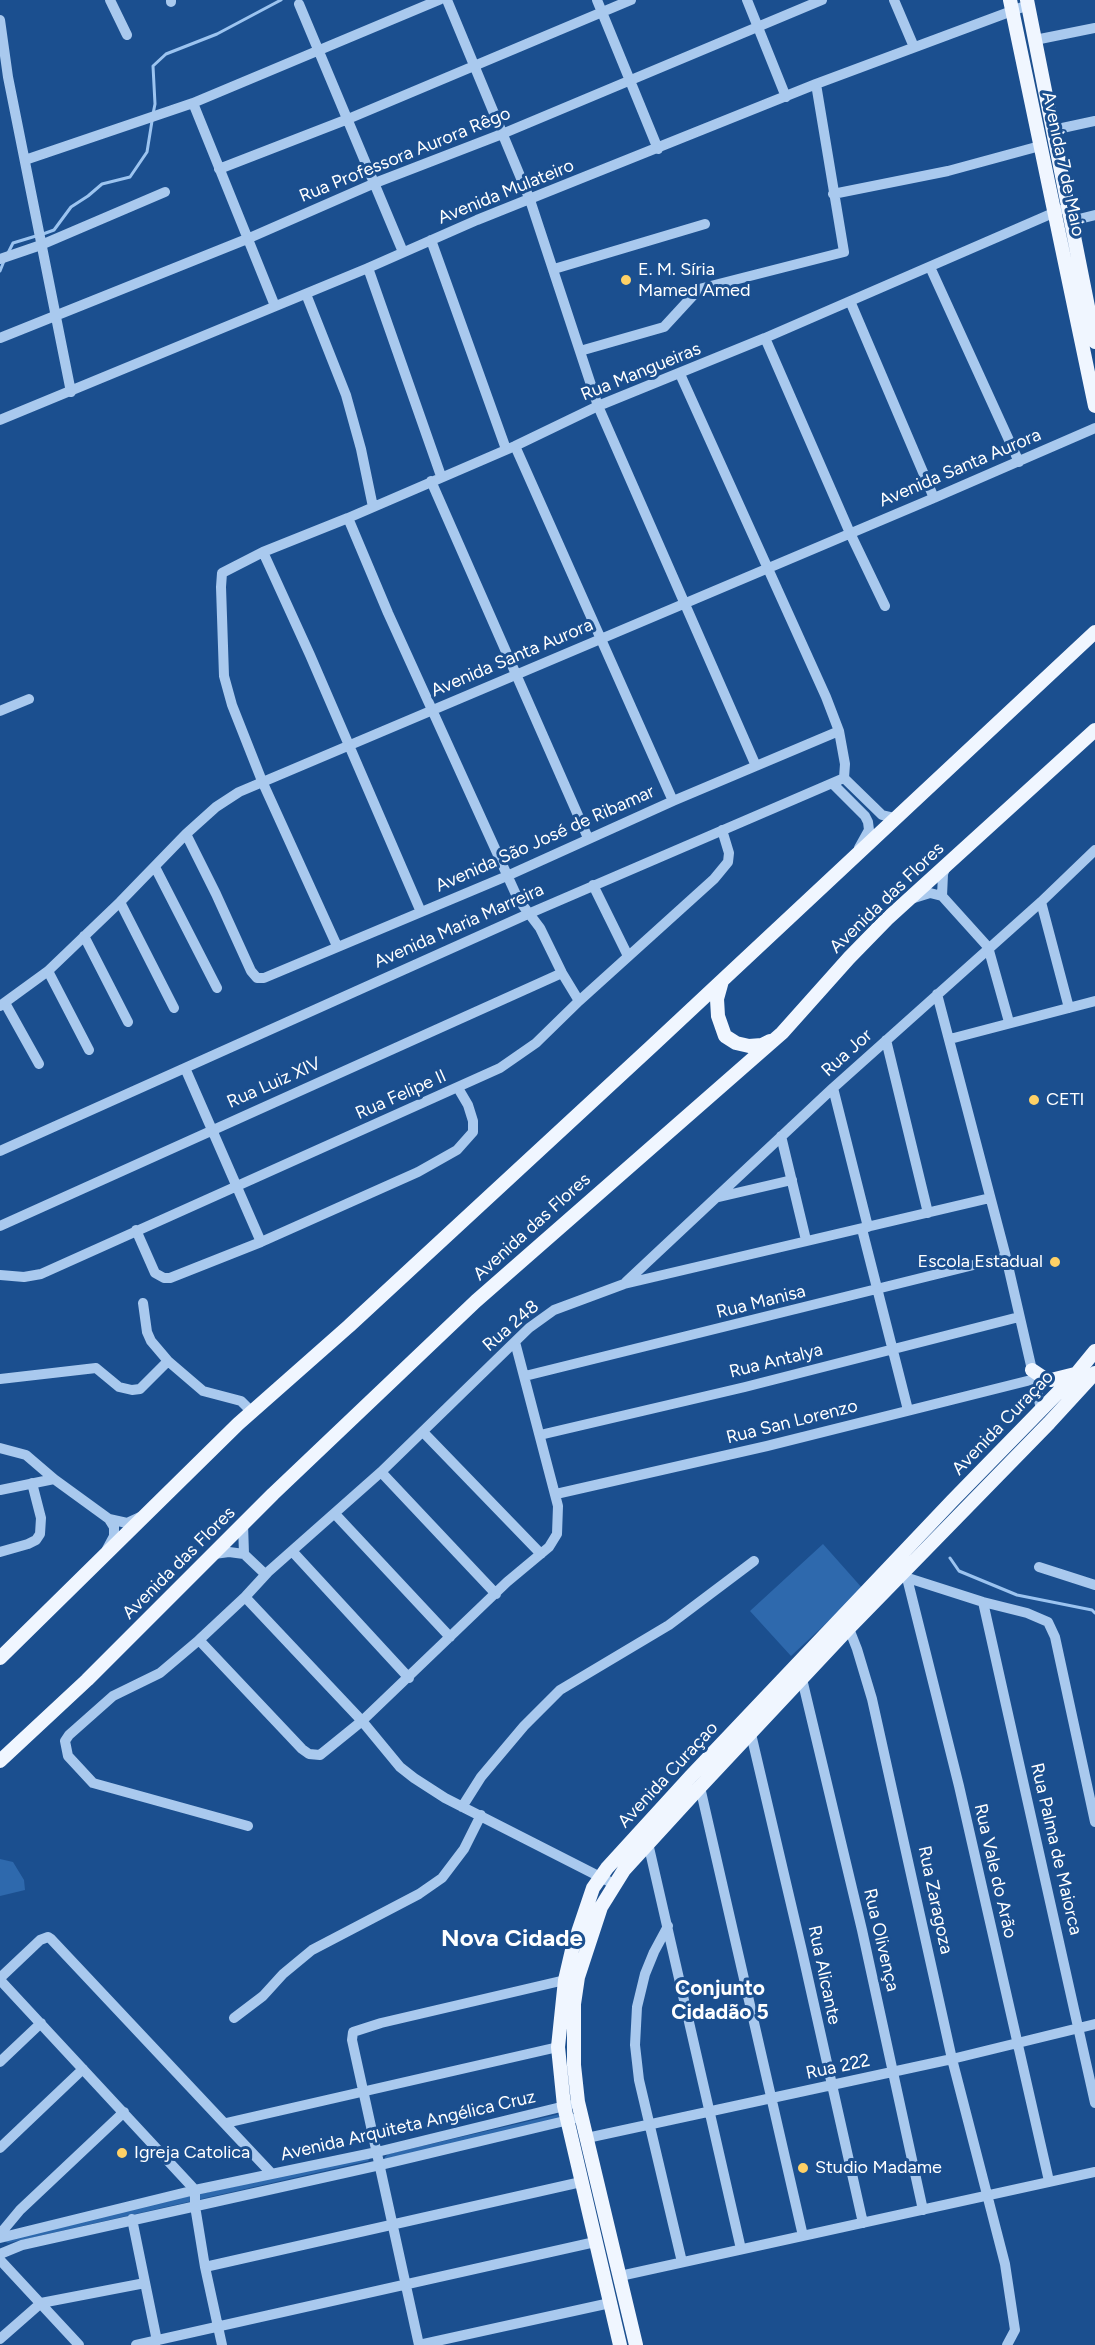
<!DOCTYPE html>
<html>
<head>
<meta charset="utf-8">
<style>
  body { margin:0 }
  canvas { display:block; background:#1b4f8f }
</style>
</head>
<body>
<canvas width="1095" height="2345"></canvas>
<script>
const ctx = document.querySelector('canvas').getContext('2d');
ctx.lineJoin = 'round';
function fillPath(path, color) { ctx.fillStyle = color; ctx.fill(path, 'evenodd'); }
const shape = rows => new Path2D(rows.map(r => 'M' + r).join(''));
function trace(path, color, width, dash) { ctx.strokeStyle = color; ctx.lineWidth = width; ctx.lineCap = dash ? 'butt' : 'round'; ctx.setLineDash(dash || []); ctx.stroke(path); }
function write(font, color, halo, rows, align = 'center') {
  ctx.font = font + ' Figtree,sans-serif'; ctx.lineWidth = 6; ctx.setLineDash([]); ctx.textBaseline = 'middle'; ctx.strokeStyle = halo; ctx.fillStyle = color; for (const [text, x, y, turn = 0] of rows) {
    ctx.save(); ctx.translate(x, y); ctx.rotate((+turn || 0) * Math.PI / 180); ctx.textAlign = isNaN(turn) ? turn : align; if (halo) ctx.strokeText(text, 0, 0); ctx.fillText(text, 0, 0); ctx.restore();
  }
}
fillPath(shape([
  [823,1544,863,1589,791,1656,750,1611],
  [0,1859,13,1862,24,1880,25,1890,0,1896],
  [560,2114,562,2116,559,2120,385,2159,385,2157,388,2154],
  [371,2157,368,2161,8,2243,4,2241,116,2212]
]), '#2e69ad');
trace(shape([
  [153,114,155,104,153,66,166,54,217,34,281,0],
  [43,234,54,230,71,207,88,196,102,184,130,177,147,152,152,121],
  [8,253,13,243,36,236],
  [0,271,4,261],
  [950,1558,959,1571,1017,1595,1092,1610,1095,1613]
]), '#9cc4f0', 3);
trace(shape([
  [110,0,127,35],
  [171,0,171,2],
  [447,0,530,200,598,406,756,766],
  [597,0,658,149],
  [747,0,786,97],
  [894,0,914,47],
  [299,4,403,252],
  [0,20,8,77,71,392],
  [1035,40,1095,28],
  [193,103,275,306],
  [1053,130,1095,121],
  [25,160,193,103,439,0],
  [219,169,348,119,631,0],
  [833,194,948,171,1040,146],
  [1071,221,1095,215],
  [431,240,506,449],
  [0,259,41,245,165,192],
  [930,267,1019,462],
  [368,268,441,476],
  [554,269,705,224],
  [306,294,346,395,361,449,373,507],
  [850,301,934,498],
  [0,338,247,239,375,183,502,134,822,0],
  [765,338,850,533,885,606],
  [580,351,664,327,699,289,844,252,816,84],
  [0,420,368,268,477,220,816,84,1028,5],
  [515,446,673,801],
  [431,481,588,838],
  [348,518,388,613,518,899,540,928,562,973,579,1001],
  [263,552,310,655,421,912],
  [0,711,29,699],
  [844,778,882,815,895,818],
  [833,784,865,816,868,822,869,830,859,848],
  [186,834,216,894,251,971,257,978,264,978,507,876,673,801,839,731],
  [155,867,217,988],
  [593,885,628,956],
  [942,896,943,874,947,864],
  [914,898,930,893,942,896,988,947,1009,1022],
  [120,902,174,1008],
  [1041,902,1069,1008],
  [84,936,128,1022],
  [337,946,262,781,232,705,224,676,221,587,222,573,263,552,348,518,515,446,598,406,765,338,1060,210],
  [48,971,89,1050],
  [937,994,1006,1257,1041,1409],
  [5,1003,39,1064],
  [0,1006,48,971,120,902,186,834,216,807,239,792,934,498,1095,428],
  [950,1039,1095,1001],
  [886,1040,928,1213],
  [185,1068,261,1242],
  [833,1088,868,1227],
  [781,1136,806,1240],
  [0,1151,528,914,844,778,845,764,839,731,826,697,680,374],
  [719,1197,792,1180],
  [0,1226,562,973],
  [862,1229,908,1410],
  [136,1230,155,1273,164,1278,170,1278,261,1242,418,1172,457,1150,473,1132,473,1121,468,1105,458,1088],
  [0,1275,24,1277,41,1274,500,1068,536,1043,579,1001,714,879,728,862,729,853,722,830],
  [626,1282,833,1088,1041,902,1095,850],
  [143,1303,147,1332,151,1341,168,1361,203,1391,241,1401,252,1412],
  [525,1376,1006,1257],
  [0,1379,96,1368,119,1387,132,1390,140,1389,168,1361],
  [423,1432,541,1554],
  [540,1435,745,1387,1019,1317],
  [0,1448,26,1455,54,1479,109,1519,127,1523,140,1517],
  [381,1472,496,1594],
  [0,1490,54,1479],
  [556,1494,767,1446,1035,1379],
  [335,1514,450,1637],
  [243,1524,244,1554],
  [107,1549,114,1536,114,1527,109,1519],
  [292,1551,409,1678],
  [0,1552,28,1544,36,1540,40,1534,41,1518,32,1483],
  [214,1554,229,1552,244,1554,265,1574],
  [1039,1567,1095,1585],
  [905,1570,959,1786,1049,2181],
  [908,1578,983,1602,1027,1613,1048,1622,1055,1637,1095,1822],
  [245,1597,362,1721,400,1767,414,1778,445,1798,614,1884],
  [983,1602,1095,2103],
  [846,1621,857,1649,872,1699,952,2059,1005,2264,1015,2330,1007,2345],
  [199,1640,302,1749,309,1754,320,1755,362,1721,507,1582,549,1547,557,1534,558,1506,515,1342],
  [802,1679,862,1930,923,2210],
  [751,1734,802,1951,863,2223],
  [700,1787,803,2236],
  [462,1807,481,1777,524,1726,560,1690,669,1625,754,1561],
  [248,1826,93,1783,68,1756,65,1741,69,1735,113,1696,160,1673,199,1640,245,1597,268,1572,381,1472,529,1328,554,1310,624,1284,990,1198],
  [648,1843,741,2249],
  [668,1926,654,1952,645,1974,637,2007,635,2045,639,2080,682,2262],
  [0,1978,40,1940,48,1937,51,1939,272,2174],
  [0,1980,195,2190,195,2206,205,2267,222,2345],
  [234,2018,263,1996,283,1974,312,1950,419,1894,442,1878,464,1849,481,1815],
  [0,2062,41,2023],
  [226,2123,558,2047],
  [587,2138,952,2059,1095,2024],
  [0,2148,83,2069],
  [132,2219,157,2341],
  [0,2234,20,2210,124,2112],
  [0,2238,195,2190,377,2152,569,2105],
  [0,2254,22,2245,380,2165,573,2119],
  [0,2260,79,2345],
  [205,2267,581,2182],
  [620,2276,1095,2172],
  [0,2339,41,2303,145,2283],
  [136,2345,595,2242],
  [419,2345,352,2040,353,2032,381,2023,565,1980],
  [419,2345,610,2303]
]), '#a9c9ee', 10);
trace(shape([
  [1010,0,1095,406],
  [1027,0,1095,342],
  [722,981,717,999,718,1016,725,1036,736,1043,749,1046,762,1045,770,1041],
  [1032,1370,1044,1378,1051,1380,1075,1374],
  [0,1658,238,1424,349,1326,652,1046,1095,632],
  [0,1761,87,1680,273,1494,476,1301,782,1033,849,958,887,919,1095,730],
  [620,2345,564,2106,558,2047,565,1980,572,1950,593,1888,607,1868,691,1776,952,1501,1077,1373,1095,1351],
  [636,2345,578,2102,574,2065,574,2004,578,1977,601,1907,624,1870,700,1787,850,1627,1049,1423,1095,1373]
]), '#f0f6ff', 14);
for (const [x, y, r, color] of [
  [626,280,6,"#ffd166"],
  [1034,1100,6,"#ffd166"],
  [1055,1262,6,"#ffd166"],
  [122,2153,6,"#ffd166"],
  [803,2168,6,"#ffd166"]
]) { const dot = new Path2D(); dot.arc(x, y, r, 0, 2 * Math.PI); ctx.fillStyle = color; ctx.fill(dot); trace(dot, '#1b4f8f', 2); }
write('18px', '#fff', '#1b4f8f', [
  ["Rua Professora Aurora Rêgo",405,155,-22],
  ["Avenida 7 de Maio",1063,164,78],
  ["Avenida Mulateiro",506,192,-22],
  ["Rua Mangueiras",641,372,-22],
  ["Avenida Santa Aurora",960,468,-23],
  ["Avenida Santa Aurora",512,658,-23],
  ["Avenida São José de Ribamar",545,839,-24],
  ["Avenida das Flores",887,898,-44],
  ["Avenida Maria Marreira",459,926,-24],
  ["Rua Jor",847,1053,-42],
  ["Rua Luiz XIV",274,1083,-24],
  ["Rua Felipe II",401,1095,-24],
  ["Avenida das Flores",532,1227,-42],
  ["Rua Manisa",761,1302,-14],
  ["Rua 248",511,1326,-41],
  ["Rua Antalya",776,1361,-14],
  ["Rua San Lorenzo",792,1422,-14],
  ["Avenida Curaçao",1003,1423,-46],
  ["Avenida das Flores",179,1563,-45],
  ["Avenida Curaçao",668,1775,-47],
  ["Rua Palma de Maiorca",1056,1849,77],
  ["Rua Vale do Arão",995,1871,77],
  ["Rua Zaragoza",935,1900,78],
  ["Rua Olivença",881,1940,77],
  ["Rua Alicante",824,1975,78],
  ["Rua 222",838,2067,-12],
  ["Avenida Arquiteta Angélica Cruz",408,2126,-13]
]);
write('18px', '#fff', '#1b4f8f', [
  ["E. M. Síria",638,270],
  ["Mamed Amed",638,291],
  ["CETI",1046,1100],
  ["Escola Estadual",1043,1262,"right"],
  ["Igreja Catolica",134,2153],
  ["Studio Madame",815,2168]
], 'left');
write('bold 21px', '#fff', '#1b4f8f', [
  ["Conjunto",720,1989],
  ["Cidadão 5",720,2013]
]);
write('bold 24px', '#fff', '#1b4f8f', [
  ["Nova Cidade",512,1939]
]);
</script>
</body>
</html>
